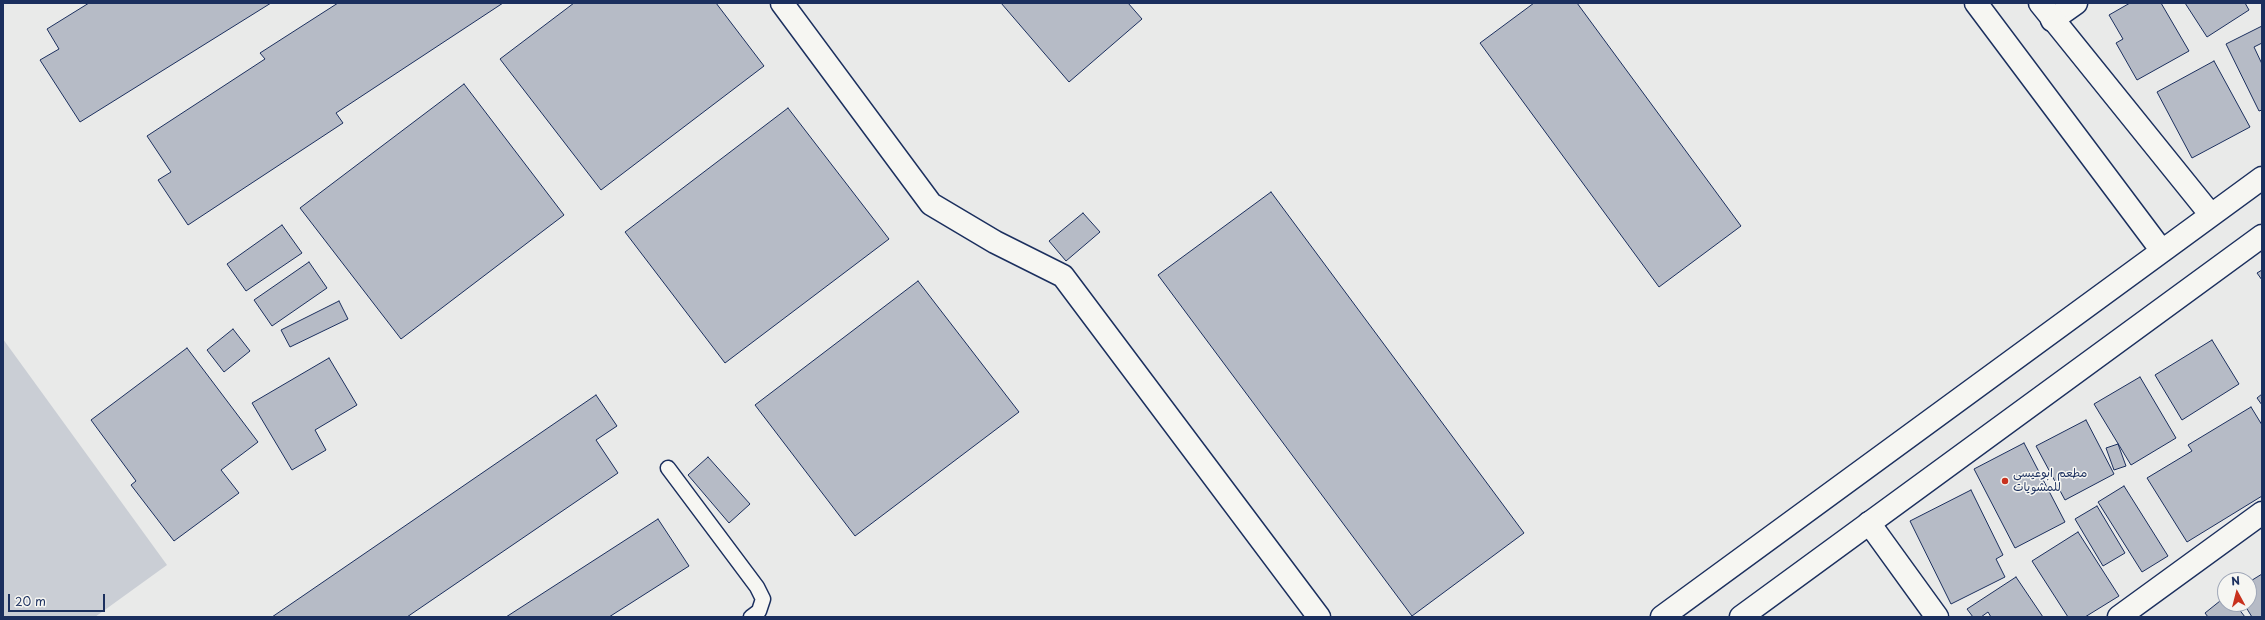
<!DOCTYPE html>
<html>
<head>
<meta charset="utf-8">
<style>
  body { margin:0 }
  #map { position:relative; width:2265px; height:620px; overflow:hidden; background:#e9eae9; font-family:"Playpen Sans",sans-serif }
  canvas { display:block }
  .frame { position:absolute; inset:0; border:4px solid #1b2f5e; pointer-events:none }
  .north { position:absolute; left:2217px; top:572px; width:40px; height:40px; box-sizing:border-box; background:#f6f6f2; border:1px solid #9ea6b7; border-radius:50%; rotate:353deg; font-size:11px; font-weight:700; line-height:16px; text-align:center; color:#1b2f5e }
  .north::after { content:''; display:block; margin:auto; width:14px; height:18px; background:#c8321e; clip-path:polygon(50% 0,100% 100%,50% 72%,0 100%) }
  .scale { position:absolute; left:8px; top:594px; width:97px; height:18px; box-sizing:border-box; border:2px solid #1b2f5e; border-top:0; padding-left:5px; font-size:12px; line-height:14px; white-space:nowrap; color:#1b2f5e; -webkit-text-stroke:3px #f6f6f2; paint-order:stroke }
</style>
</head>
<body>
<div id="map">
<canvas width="2265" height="620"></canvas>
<div class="frame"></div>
<div class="north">N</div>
<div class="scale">20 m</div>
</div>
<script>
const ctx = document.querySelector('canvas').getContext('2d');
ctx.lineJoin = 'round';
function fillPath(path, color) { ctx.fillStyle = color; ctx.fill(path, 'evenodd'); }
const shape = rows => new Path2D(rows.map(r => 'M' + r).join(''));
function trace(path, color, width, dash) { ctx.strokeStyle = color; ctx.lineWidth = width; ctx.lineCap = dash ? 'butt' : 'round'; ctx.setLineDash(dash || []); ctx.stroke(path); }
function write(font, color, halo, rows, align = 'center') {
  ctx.font = font + ' "Playpen Sans","Playpen Sans Arabic",sans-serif'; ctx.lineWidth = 3; ctx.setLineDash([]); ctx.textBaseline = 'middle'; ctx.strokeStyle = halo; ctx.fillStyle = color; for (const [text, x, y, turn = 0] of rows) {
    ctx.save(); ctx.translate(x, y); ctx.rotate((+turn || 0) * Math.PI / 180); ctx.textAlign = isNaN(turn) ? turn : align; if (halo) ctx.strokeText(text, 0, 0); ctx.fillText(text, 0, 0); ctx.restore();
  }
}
fillPath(shape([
  [3,339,167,565,95,617,3,617]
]), '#caced5');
const building = shape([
  [89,3,271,3,80,122,40,60,59,49,47,29,89,3],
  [338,3,503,3,336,113,343,123,188,225,158,180,171,172,147,136,265,59,260,53,338,3],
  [574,3,716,3,764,66,601,190,500,59,574,3],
  [1001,3,1128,3,1142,19,1069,82,1001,3],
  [1534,3,1577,3,1741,226,1659,287,1480,43,1534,3],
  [2130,3,2161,3,2189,51,2137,80,2116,43,2123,39,2109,15,2130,3],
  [2185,3,2245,3,2249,10,2207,37,2185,3],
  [2262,26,2262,43,2254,47,2262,64,2262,110,2259,111,2226,44,2262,26],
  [2214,61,2250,127,2192,158,2157,92,2214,61],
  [464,84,564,215,401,339,300,208,464,84],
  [788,108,889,239,725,363,625,232,788,108],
  [1271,192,1524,533,1412,616,1158,275,1271,192],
  [1083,213,1100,232,1066,261,1049,241,1083,213],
  [282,225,302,253,246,291,227,264,282,225],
  [309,262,327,288,272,326,254,300,309,262],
  [2262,270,2262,280,2257,273,2262,270],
  [918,281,1019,412,855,536,755,405,918,281],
  [339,301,348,319,290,347,281,330,339,301],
  [233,329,250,351,224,372,207,350,233,329],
  [2212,340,2239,384,2182,420,2155,375,2212,340],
  [187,348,258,442,221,470,239,493,174,541,131,485,136,481,91,420,187,348],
  [329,358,357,405,315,430,326,450,292,470,252,403,329,358],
  [2140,377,2176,438,2131,465,2094,404,2140,377],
  [2262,394,2262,405,2257,398,2262,394],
  [596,395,617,426,596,440,618,473,407,617,272,617,596,395],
  [2251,407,2262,425,2262,496,2187,542,2147,478,2192,451,2188,445,2251,407],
  [2086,420,2114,474,2065,500,2036,446,2086,420],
  [2024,443,2065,522,2015,548,1974,469,2024,443],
  [2118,444,2126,466,2114,470,2106,448,2118,444],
  [708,457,750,504,729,523,688,475,708,457],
  [2124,486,2168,556,2142,572,2098,502,2124,486],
  [1971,490,2003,555,1996,559,2005,577,1951,604,1910,521,1971,490],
  [2097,506,2125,553,2103,566,2075,519,2097,506],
  [658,519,689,566,609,617,506,617,658,519],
  [2078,532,2119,596,2085,617,2068,617,2032,561,2078,532],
  [2262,574,2262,617,2252,617,2244,604,2249,604,2249,582,2262,574],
  [2016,577,2043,617,1991,617,1988,612,1981,617,1973,617,1967,609,2016,577],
  [2225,597,2225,604,2235,604,2245,617,2208,617,2205,613,2225,597]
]);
fillPath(building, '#b6bbc6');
trace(building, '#1b2f5e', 1);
const service = shape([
  [668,468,757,587,763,599,759,611,751,617]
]);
const minor = shape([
  [782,3,931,204,995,242,1063,276,1319,617],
  [2052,20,2076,3],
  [1869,523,1937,617],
  [2119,617,2262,513]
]);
const tertiary = shape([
  [1976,3,2162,251],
  [2040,3,2211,215],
  [1662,617,2262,178],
  [1741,617,2262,236]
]);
trace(service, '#1b2f5e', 17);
trace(minor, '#1b2f5e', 25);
trace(tertiary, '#1b2f5e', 25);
trace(service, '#f6f6f2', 14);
trace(minor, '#f6f6f2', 22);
trace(tertiary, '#f6f6f2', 22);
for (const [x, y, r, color] of [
  [2005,481,4,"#c8321e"]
]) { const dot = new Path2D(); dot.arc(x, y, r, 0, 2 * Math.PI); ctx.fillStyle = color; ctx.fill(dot); trace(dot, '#f6f6f2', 1.5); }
write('12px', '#1b2f5e', '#f6f6f2', [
  ["مطعم ابوعيسى",2013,474],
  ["للمشويات",2013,488]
], 'left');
</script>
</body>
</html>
